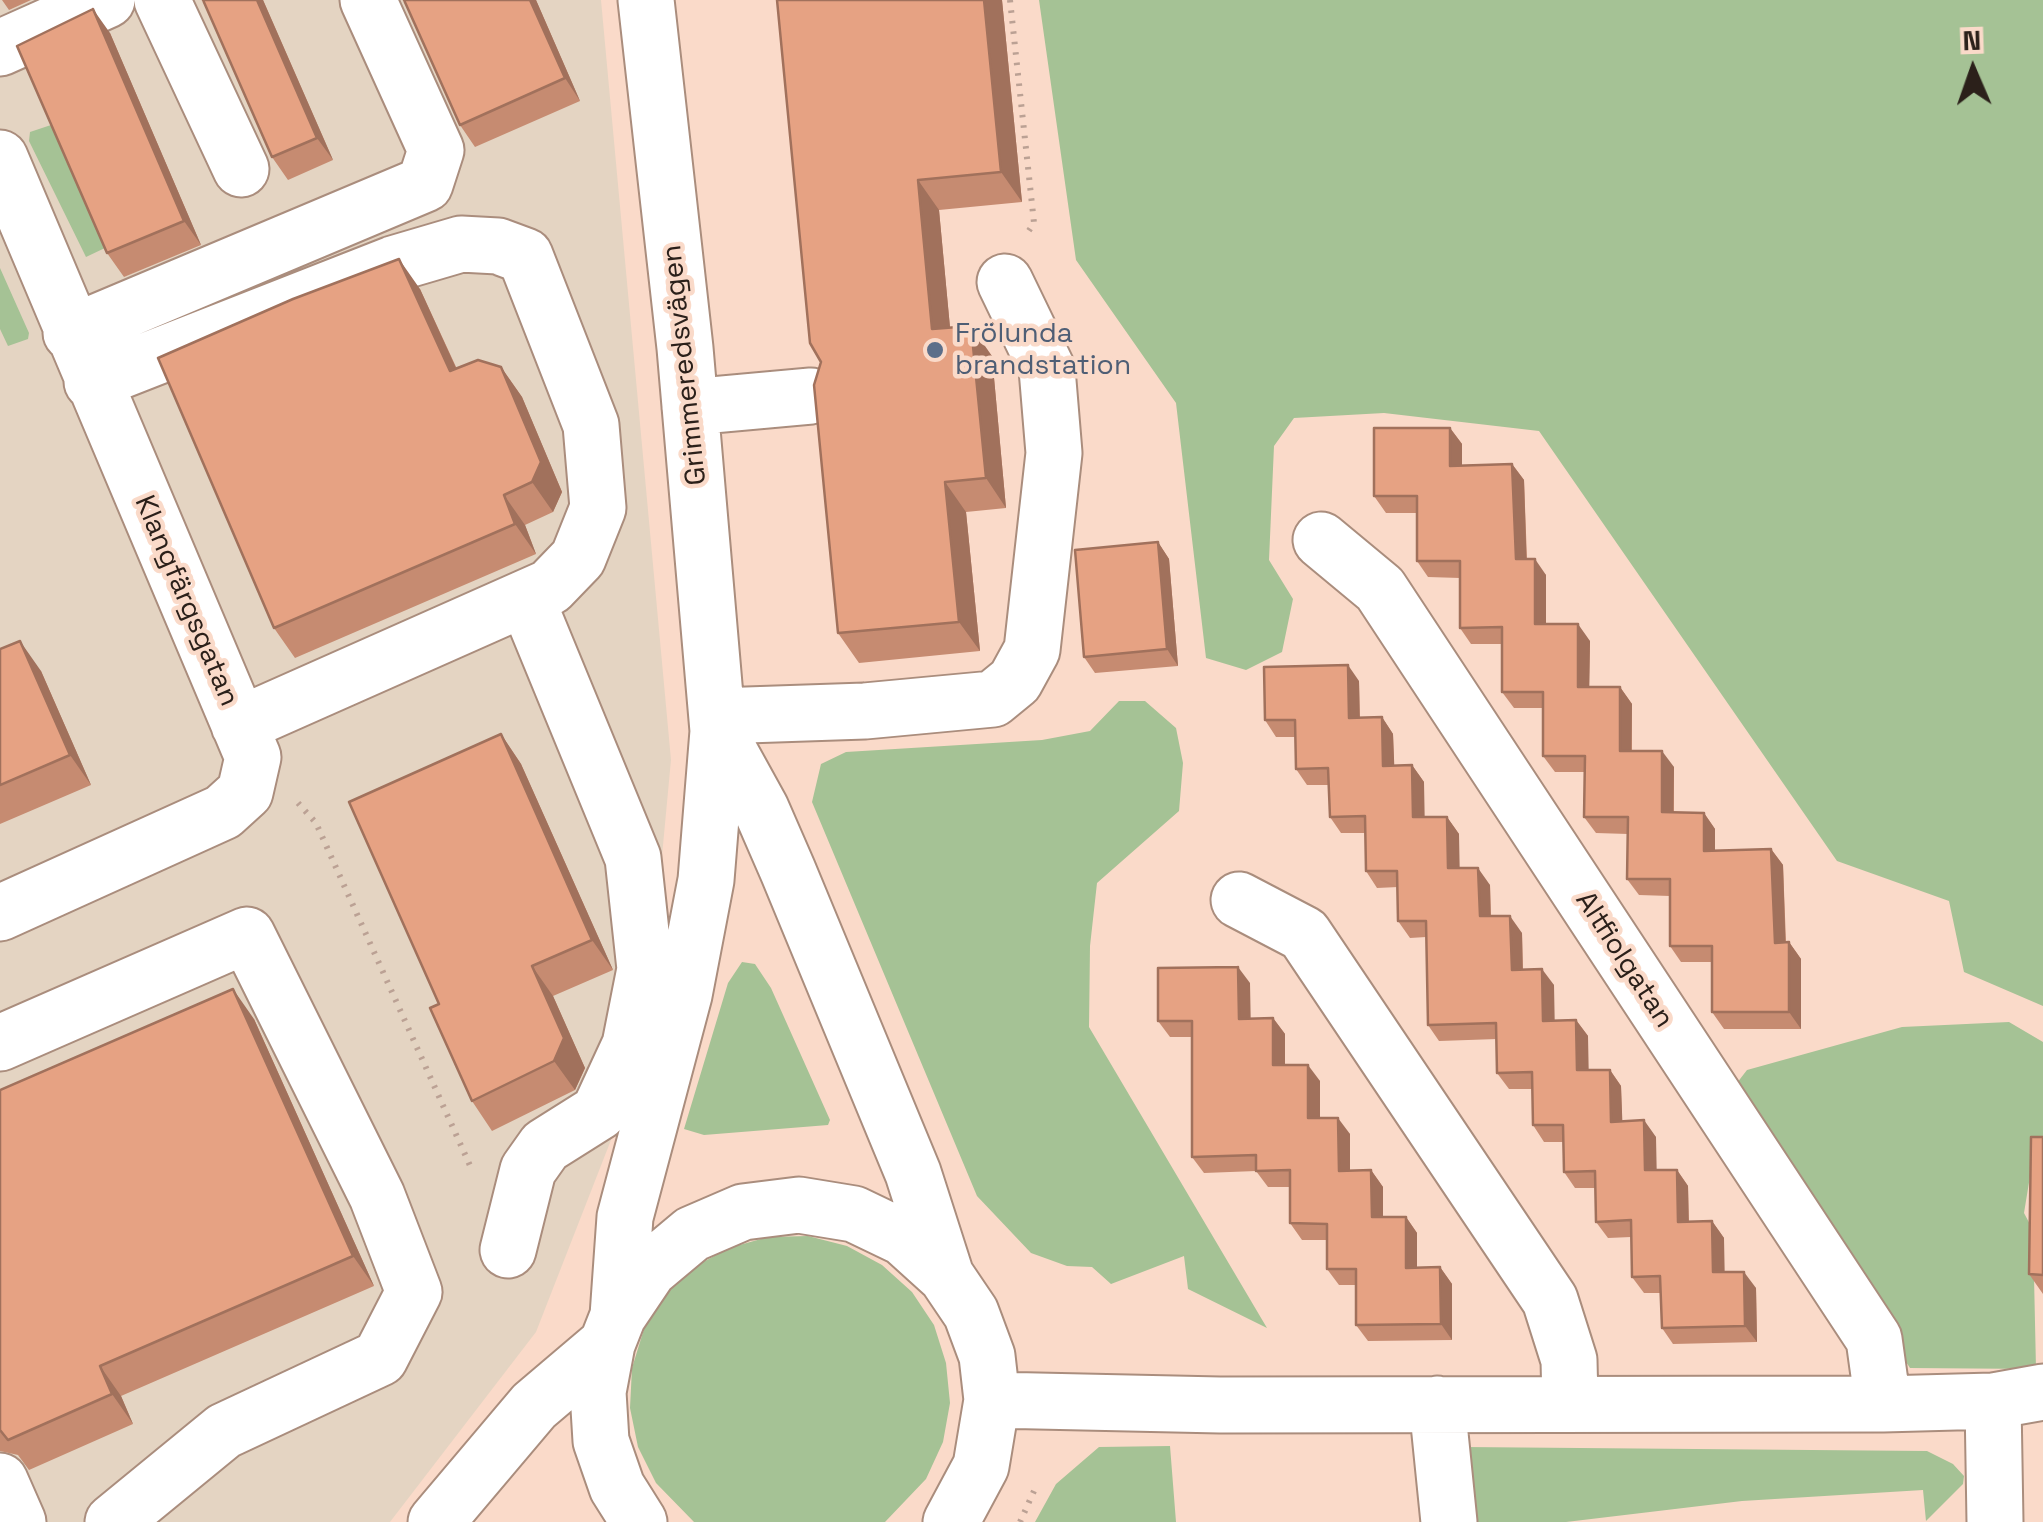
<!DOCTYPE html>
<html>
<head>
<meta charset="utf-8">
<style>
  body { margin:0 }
  #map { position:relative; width:2043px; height:1522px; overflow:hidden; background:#fadac9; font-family:"Space Grotesk",sans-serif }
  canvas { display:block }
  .north { position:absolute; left:1923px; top:20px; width:100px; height:100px; -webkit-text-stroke:8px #fadac9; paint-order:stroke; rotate:358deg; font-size:28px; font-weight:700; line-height:40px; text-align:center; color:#2b201a }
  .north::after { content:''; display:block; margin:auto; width:35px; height:45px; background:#2b201a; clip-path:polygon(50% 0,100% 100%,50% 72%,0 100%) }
</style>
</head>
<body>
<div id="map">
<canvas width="2043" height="1522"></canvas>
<div class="north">N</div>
</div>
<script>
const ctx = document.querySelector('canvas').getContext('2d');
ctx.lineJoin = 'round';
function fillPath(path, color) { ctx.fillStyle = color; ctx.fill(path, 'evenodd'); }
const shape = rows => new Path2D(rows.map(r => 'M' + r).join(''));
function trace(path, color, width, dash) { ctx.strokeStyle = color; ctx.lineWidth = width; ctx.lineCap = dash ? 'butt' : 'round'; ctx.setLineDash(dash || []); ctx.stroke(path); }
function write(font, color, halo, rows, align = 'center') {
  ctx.font = font + ' "Space Grotesk",sans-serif'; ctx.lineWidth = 9; ctx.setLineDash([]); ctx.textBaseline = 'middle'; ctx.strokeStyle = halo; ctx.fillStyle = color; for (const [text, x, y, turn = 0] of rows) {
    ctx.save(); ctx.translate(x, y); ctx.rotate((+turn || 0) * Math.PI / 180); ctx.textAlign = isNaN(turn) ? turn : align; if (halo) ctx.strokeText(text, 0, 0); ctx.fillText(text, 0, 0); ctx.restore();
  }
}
fillPath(shape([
  [0,0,601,0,671,760,643,1058,536,1332,390,1522,0,1522]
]), '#e4d4c2');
fillPath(shape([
  [1039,0,2043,0,2043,1006,1964,972,1949,901,1837,861,1539,431,1384,413,1294,418,1274,446,1269,560,1293,599,1282,652,1246,670,1206,658,1176,403,1076,260],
  [54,124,107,247,86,257,29,141,30,132],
  [0,268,29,333,28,339,8,346,0,329],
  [1119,701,1145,701,1176,728,1183,763,1179,811,1097,883,1090,946,1089,1027,1267,1328,1188,1289,1184,1256,1111,1284,1092,1267,1067,1266,1031,1253,977,1196,812,802,821,764,846,752,1042,740,1090,731],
  [742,962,755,964,771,988,830,1120,828,1125,704,1135,684,1129,728,983],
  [2009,1022,2043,1042,2043,1145,2034,1152,2024,1213,2033,1230,2036,1369,1910,1368,1730,1092,1747,1070,1902,1027],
  [808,1236,847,1246,882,1265,912,1292,934,1325,946,1363,950,1403,943,1442,926,1479,885,1522,694,1522,656,1483,638,1447,630,1408,632,1368,644,1329,665,1295,694,1267,729,1248,768,1237],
  [1170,1446,1176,1522,1035,1522,1056,1484,1099,1447],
  [1464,1447,1927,1451,1953,1464,1964,1476,1963,1484,1926,1521,1923,1490,1742,1501,1566,1522,1461,1522]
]), '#a5c295');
const minor = shape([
  [162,0,241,169],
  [0,48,107,0],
  [0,158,253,757,245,792,223,812,0,913],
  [71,333,425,184,436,150,368,0],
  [92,382,393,264,461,244,498,246,525,256,591,425,598,508,578,558,550,587,239,725],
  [690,407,811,396],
  [1321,540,1380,589,1874,1339,1883,1404],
  [717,716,865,711,993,699,1015,681,1032,650,1054,453,1047,369,1005,282],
  [718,731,761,809,788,871,913,1173,946,1276],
  [1239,900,1304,934,1550,1300,1569,1360,1570,1403],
  [0,1043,247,935,377,1196,414,1292,380,1358,224,1431,113,1522],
  [508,1250,528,1170,545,1146,599,1112,630,1045,645,969,633,858,526,598],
  [618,1316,625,1217,684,995,706,880,718,731,685,348,646,0],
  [992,1400,1220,1405,1883,1404,1993,1401,2043,1392],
  [1993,1401,1995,1522],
  [1437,1404,1449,1522],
  [0,1481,18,1522],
  [436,1522,534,1406,607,1344],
  [639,1522,617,1487,601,1441,598,1392,607,1344,618,1316,649,1270,692,1234,743,1212,799,1205,854,1214,904,1238,946,1276,971,1313,987,1356,992,1400,981,1466,951,1522]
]);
trace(minor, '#aa8d7d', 59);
trace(shape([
  [1010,0,1034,223,1028,232],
  [298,803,316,823,472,1170],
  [1020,1522,1034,1491]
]), '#bba194', 6, [2.5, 8]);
trace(minor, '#fff', 55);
fillPath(shape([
  [2,0,31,0,9,10],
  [203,0,263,0,333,160,288,180,272,157],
  [536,0,580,101,475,147,460,125],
  [1002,0,1022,202,939,210,950,328,992,356,1006,508,966,512,980,651,859,663,838,633,814,385],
  [110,33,201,245,124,277,107,253],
  [420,289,457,369,501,367,522,397,562,492,553,512,525,525,536,554,295,658,274,628],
  [1450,428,1462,444,1462,465,1512,464,1524,480,1527,559,1546,575,1546,624,1590,641,1589,687,1620,687,1632,704,1632,751,1674,767,1674,813,1704,813,1715,829,1715,851,1771,849,1783,865,1786,942,1789,942,1801,959,1801,1029,1724,1029,1712,1012,1712,962,1681,962,1670,946,1670,896,1639,895,1627,879,1628,834,1596,833,1584,817,1585,772,1555,772,1543,756,1543,708,1514,708,1502,692,1502,644,1471,644,1460,628,1460,578,1428,577,1417,561,1417,513,1386,513,1374,496],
  [1158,542,1169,559,1178,666,1095,673,1084,657],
  [0,649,41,671,91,785,0,824],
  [1359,681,1360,718,1382,717,1393,734,1394,766,1412,765,1424,782,1424,817,1447,817,1459,834,1459,868,1490,885,1491,916,1522,933,1523,970,1554,985,1554,1020,1576,1020,1588,1036,1588,1070,1610,1070,1621,1086,1622,1121,1656,1137,1656,1170,1677,1170,1688,1186,1689,1222,1712,1221,1724,1238,1724,1272,1756,1288,1757,1342,1673,1344,1662,1328,1661,1293,1644,1293,1632,1277,1631,1237,1608,1238,1596,1222,1596,1188,1575,1188,1564,1172,1563,1142,1544,1142,1533,1125,1532,1089,1509,1089,1497,1073,1497,1039,1439,1041,1428,1025,1426,937,1410,938,1398,921,1398,887,1377,888,1366,871,1365,833,1341,833,1330,817,1329,785,1307,785,1296,769,1295,737,1276,737,1265,720],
  [501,734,521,764,613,970,553,996,585,1068,575,1090,492,1131,472,1101,439,1004],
  [1250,983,1250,1019,1273,1018,1285,1034,1285,1065,1320,1081,1320,1118,1350,1134,1350,1170,1371,1170,1383,1187,1383,1217,1406,1217,1417,1233,1417,1268,1440,1267,1452,1284,1452,1340,1368,1341,1356,1325,1356,1285,1339,1285,1327,1269,1327,1240,1302,1240,1290,1223,1290,1187,1268,1187,1256,1171,1204,1173,1192,1157,1192,1037,1170,1037,1158,1021],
  [254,1019,374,1286,121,1396,133,1424,29,1470,18,1455,0,1451,0,1090],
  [2043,1137,2043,1294,2029,1274]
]), '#c68b71');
fillPath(shape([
  [257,0,263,0,333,160,317,138],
  [530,0,536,0,580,101,565,78],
  [984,0,1002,0,1022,202,1001,172],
  [93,9,110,33,201,245,184,221],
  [918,180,939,210,953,359,932,329],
  [399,259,420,289,471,401,450,371],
  [971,326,992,356,1006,508,986,478],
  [501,367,522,397,562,492,553,512,532,482],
  [1450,428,1462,444,1462,482,1450,466],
  [1512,464,1524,480,1527,575,1516,559],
  [945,482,966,512,980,651,959,622],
  [504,495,525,525,536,554,515,524],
  [1158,542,1169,559,1178,666,1167,649],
  [1535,559,1546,575,1546,641,1535,624],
  [1578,624,1590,641,1589,704,1578,687],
  [20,641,41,671,91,785,70,755],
  [1348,665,1359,681,1360,735,1349,718],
  [1620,687,1632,704,1631,768,1620,751],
  [1382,717,1393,734,1395,783,1383,766],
  [501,734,521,764,613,970,592,940],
  [1662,751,1674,767,1673,829,1662,812],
  [1412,765,1424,782,1425,834,1413,817],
  [1704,813,1715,829,1715,868,1704,851],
  [1447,817,1459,834,1460,885,1448,868],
  [1771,849,1783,865,1786,959,1775,943],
  [1478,868,1490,885,1491,933,1480,916],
  [1510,916,1522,933,1523,986,1512,970],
  [1789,942,1801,959,1801,1029,1789,1012],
  [532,966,553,996,585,1068,575,1090,554,1061],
  [1238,967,1250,983,1251,1035,1239,1019],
  [1542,969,1554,985,1555,1037,1543,1021],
  [233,989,254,1019,374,1286,353,1256],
  [1273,1018,1285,1034,1285,1082,1273,1065],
  [1576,1020,1588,1036,1589,1086,1577,1070],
  [1308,1065,1320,1081,1320,1134,1308,1118],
  [1610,1070,1621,1086,1623,1138,1611,1122],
  [1338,1118,1350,1134,1350,1187,1339,1171],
  [1644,1120,1656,1137,1657,1186,1645,1170],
  [1371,1170,1383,1187,1383,1233,1372,1217],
  [1677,1170,1688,1186,1689,1239,1678,1222],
  [1406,1217,1417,1233,1417,1284,1406,1268],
  [1712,1221,1724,1238,1725,1289,1713,1272],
  [1440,1267,1452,1284,1452,1340,1441,1324],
  [1744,1272,1756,1288,1757,1342,1745,1326],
  [100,1366,121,1396,133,1424,112,1394]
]), '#a1715c');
const building = shape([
  [203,0,257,0,317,138,272,157,203,0],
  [404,0,530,0,565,78,460,125,404,0],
  [777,0,984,0,1001,172,918,180,932,329,971,326,986,478,945,482,959,622,838,633,814,385,821,362,810,343,777,0],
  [93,9,184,221,107,253,17,46,93,9],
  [399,259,450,371,478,360,501,367,541,462,532,482,504,495,515,524,274,628,158,358,293,299,399,259],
  [1374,428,1450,428,1450,466,1512,464,1516,559,1535,559,1535,624,1578,624,1578,687,1620,687,1620,751,1662,751,1662,812,1704,813,1704,851,1771,849,1775,943,1789,942,1789,1012,1712,1012,1712,946,1670,946,1670,879,1627,879,1628,817,1584,817,1585,756,1543,756,1543,692,1502,692,1502,627,1460,628,1460,561,1417,561,1417,496,1374,496,1374,428],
  [1158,542,1167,649,1084,657,1075,550,1158,542],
  [20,641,70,755,0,785,0,649,20,641],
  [1348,665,1349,718,1382,717,1383,766,1412,765,1413,817,1447,817,1448,868,1478,868,1480,916,1510,916,1512,970,1542,969,1543,1021,1576,1020,1577,1070,1610,1070,1611,1122,1644,1120,1645,1170,1677,1170,1678,1222,1712,1221,1713,1272,1744,1272,1745,1326,1662,1328,1660,1276,1632,1277,1631,1220,1596,1222,1595,1171,1564,1172,1563,1125,1533,1125,1532,1072,1497,1073,1496,1023,1428,1025,1426,921,1398,921,1397,871,1366,871,1365,816,1330,817,1328,768,1296,769,1295,720,1265,720,1264,667,1348,665],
  [501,734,592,940,532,966,564,1038,554,1061,472,1101,430,1008,439,1004,349,802,501,734],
  [1238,967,1239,1019,1273,1018,1273,1065,1308,1065,1308,1118,1338,1118,1339,1171,1371,1170,1372,1217,1406,1217,1406,1268,1440,1267,1441,1324,1356,1325,1356,1269,1327,1269,1327,1224,1290,1223,1290,1170,1256,1171,1256,1155,1192,1157,1192,1021,1158,1021,1158,968,1238,967],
  [233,989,353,1256,100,1366,112,1394,8,1440,0,1430,0,1090,233,989],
  [2031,1137,2043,1137,2043,1275,2029,1274,2031,1137]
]);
fillPath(building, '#e6a283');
trace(building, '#a1715c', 2.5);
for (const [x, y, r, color] of [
  [935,350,10,"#5c6f8a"]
]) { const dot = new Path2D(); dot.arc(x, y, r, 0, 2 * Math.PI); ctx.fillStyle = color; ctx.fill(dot); trace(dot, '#fadac9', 4); }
write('28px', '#4e5e75', '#fadac9', [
  ["Frölunda",955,334],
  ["brandstation",955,366]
], 'left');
write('28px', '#2b201a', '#fadac9', [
  ["Grimmeredsvägen",685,365,-96],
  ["Klangfärgsgatan",186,601,67],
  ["Altfiolgatan",1624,960,57]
]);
</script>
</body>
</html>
